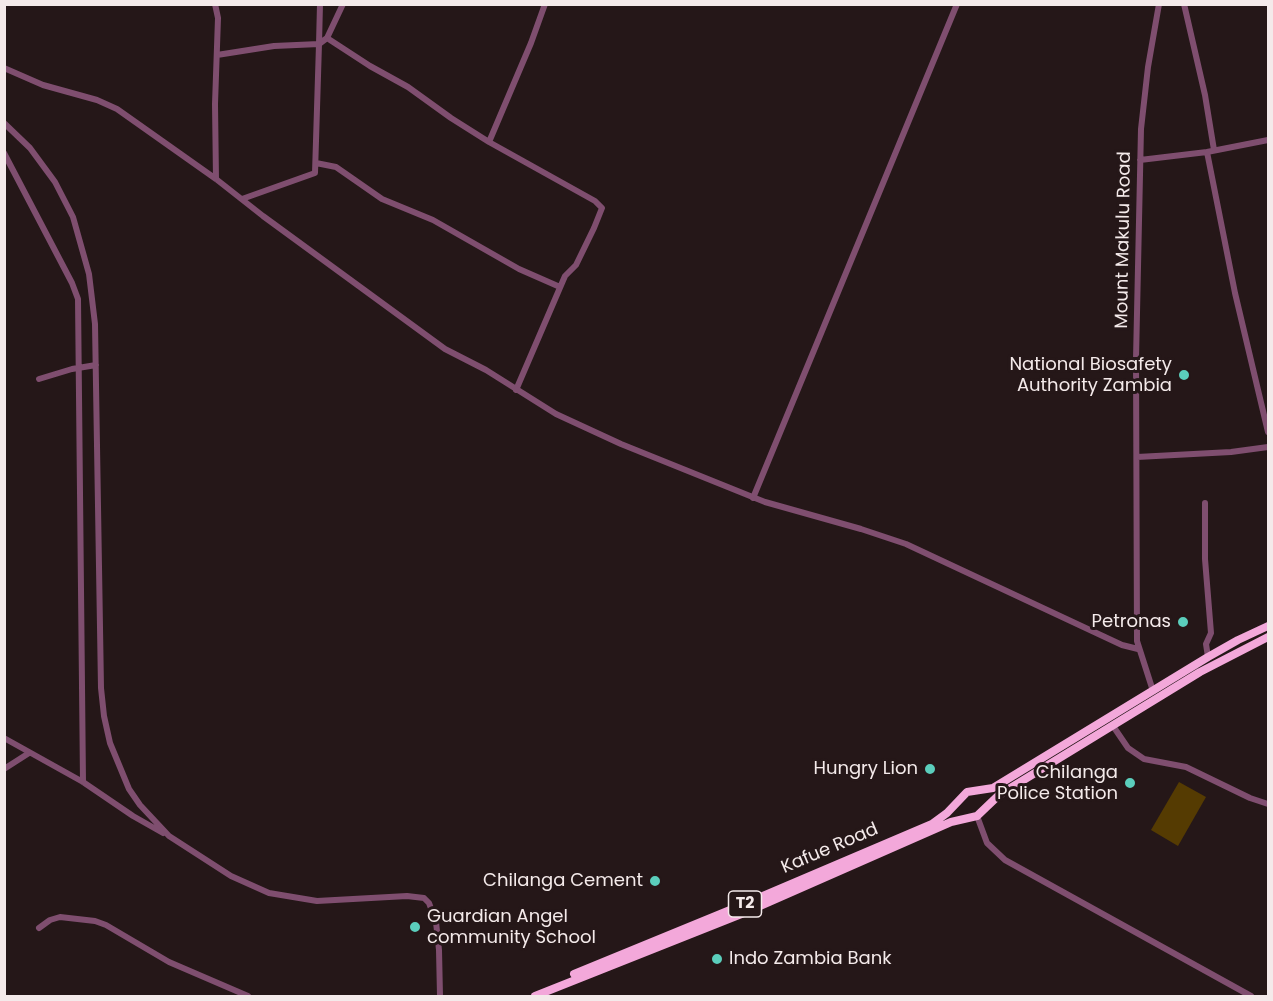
<!DOCTYPE html>
<html>
<head>
<meta charset="utf-8">
<style>
  body { margin:0 }
  #map { position:relative; width:1273px; height:1001px; overflow:hidden; background:#251718; font-family:Poppins,sans-serif }
  canvas { display:block }
  .frame { position:absolute; inset:0; border:6px solid #f4eaea; pointer-events:none }
</style>
</head>
<body>
<div id="map">
<canvas width="1273" height="1001"></canvas>
<div class="frame"></div>
</div>
<script>
const ctx = document.querySelector('canvas').getContext('2d');
ctx.lineJoin = 'round';
function fillPath(path, color) { ctx.fillStyle = color; ctx.fill(path, 'evenodd'); }
const shape = rows => new Path2D(rows.map(r => 'M' + r).join(''));
function trace(path, color, width, dash) { ctx.strokeStyle = color; ctx.lineWidth = width; ctx.lineCap = dash ? 'butt' : 'round'; ctx.setLineDash(dash || []); ctx.stroke(path); }
function write(font, color, halo, rows, align = 'center') {
  ctx.font = font + ' Poppins,sans-serif'; ctx.lineWidth = 6; ctx.setLineDash([]); ctx.textBaseline = 'middle'; ctx.strokeStyle = halo; ctx.fillStyle = color; for (const [text, x, y, turn = 0] of rows) {
    ctx.save(); ctx.translate(x, y); ctx.rotate((+turn || 0) * Math.PI / 180); ctx.textAlign = isNaN(turn) ? turn : align; if (halo) ctx.strokeText(text, 0, 0); ctx.fillText(text, 0, 0); ctx.restore();
  }
}
fillPath(shape([
  [1179,782,1206,797,1178,846,1151,830]
]), '#553b02');
trace(shape([
  [215,4,218,18,215,104,216,179],
  [1184,4,1205,95,1214,150],
  [327,38,343,4],
  [217,55,274,46,319,44,320,4],
  [4,68,43,85,97,100,117,109,216,179,263,216,445,349,486,370,556,414,621,444,765,502,861,529,906,544,1122,645,1138,649],
  [4,123,30,148,55,182,73,217,89,274,95,324,101,688,104,716,110,743,129,789,140,805,169,836,231,876,269,893,317,901,407,896,424,898,429,903,436,922,439,950,440,996],
  [489,142,531,43,545,4],
  [1207,152,1235,293,1268,432],
  [4,153,72,283,78,299,83,782],
  [1140,160,1207,152,1268,140],
  [316,163,336,167,382,199,433,220,519,269,560,287],
  [242,199,315,173,319,44,327,38,370,66,408,87,451,118,489,142,595,201,602,208,594,228,576,265,565,276,516,390],
  [39,379,72,369,96,365],
  [1137,457,1231,452,1268,447],
  [753,498,957,4],
  [1205,503,1205,559,1211,633,1206,644,1208,657],
  [1153,691,1137,641,1136,359,1141,129,1148,67,1159,4],
  [1113,726,1128,748,1144,759,1186,767,1250,798,1268,804],
  [4,738,83,782,133,816,163,833],
  [4,769,29,753],
  [977,816,987,843,1005,860,1251,996],
  [39,928,50,920,60,917,95,921,106,925,169,962,248,996]
]), '#7f4e6f', 6);
trace(shape([
  [574,974,730,910,932,824,947,813,967,792,993,788,1208,657,1238,640,1268,626],
  [535,996,744,913,951,822,977,816,999,795,1200,672,1268,637]
]), '#f3a8da', 8);
for (const [x, y, r, color] of [
  [1184,375,6,"#5bcebc"],
  [1183,622,6,"#5bcebc"],
  [930,769,6,"#5bcebc"],
  [1130,783,6,"#5bcebc"],
  [655,881,6,"#5bcebc"],
  [415,927,6,"#5bcebc"],
  [717,959,6,"#5bcebc"]
]) { const dot = new Path2D(); dot.arc(x, y, r, 0, 2 * Math.PI); ctx.fillStyle = color; ctx.fill(dot); trace(dot, '#251718', 2); }
for (const [x, y, w] of [
  [745,904,33]
]) { const box = new Path2D(); box.roundRect(x - w / 2, y - 13, w, 26, 4.5); ctx.fillStyle = '#251718'; ctx.fill(box); trace(box, '#f4eaea', 1.5); }
write('bold 16px', '#f4eaea', null, [
  ["T2",745,904]
]);
write('18px', '#f4eaea', '#251718', [
  ["Mount Makulu Road",1124,240,-89],
  ["Kafue Road",830,849,-23]
]);
write('18px', '#f4eaea', '#251718', [
  ["National Biosafety",1172,365],
  ["Authority Zambia",1172,386],
  ["Petronas",1171,622],
  ["Hungry Lion",918,769],
  ["Chilanga",1118,773],
  ["Police Station",1118,794],
  ["Chilanga Cement",643,881],
  ["Guardian Angel",427,917,"left"],
  ["community School",427,938,"left"],
  ["Indo Zambia Bank",729,959,"left"]
], 'right');
</script>
</body>
</html>
